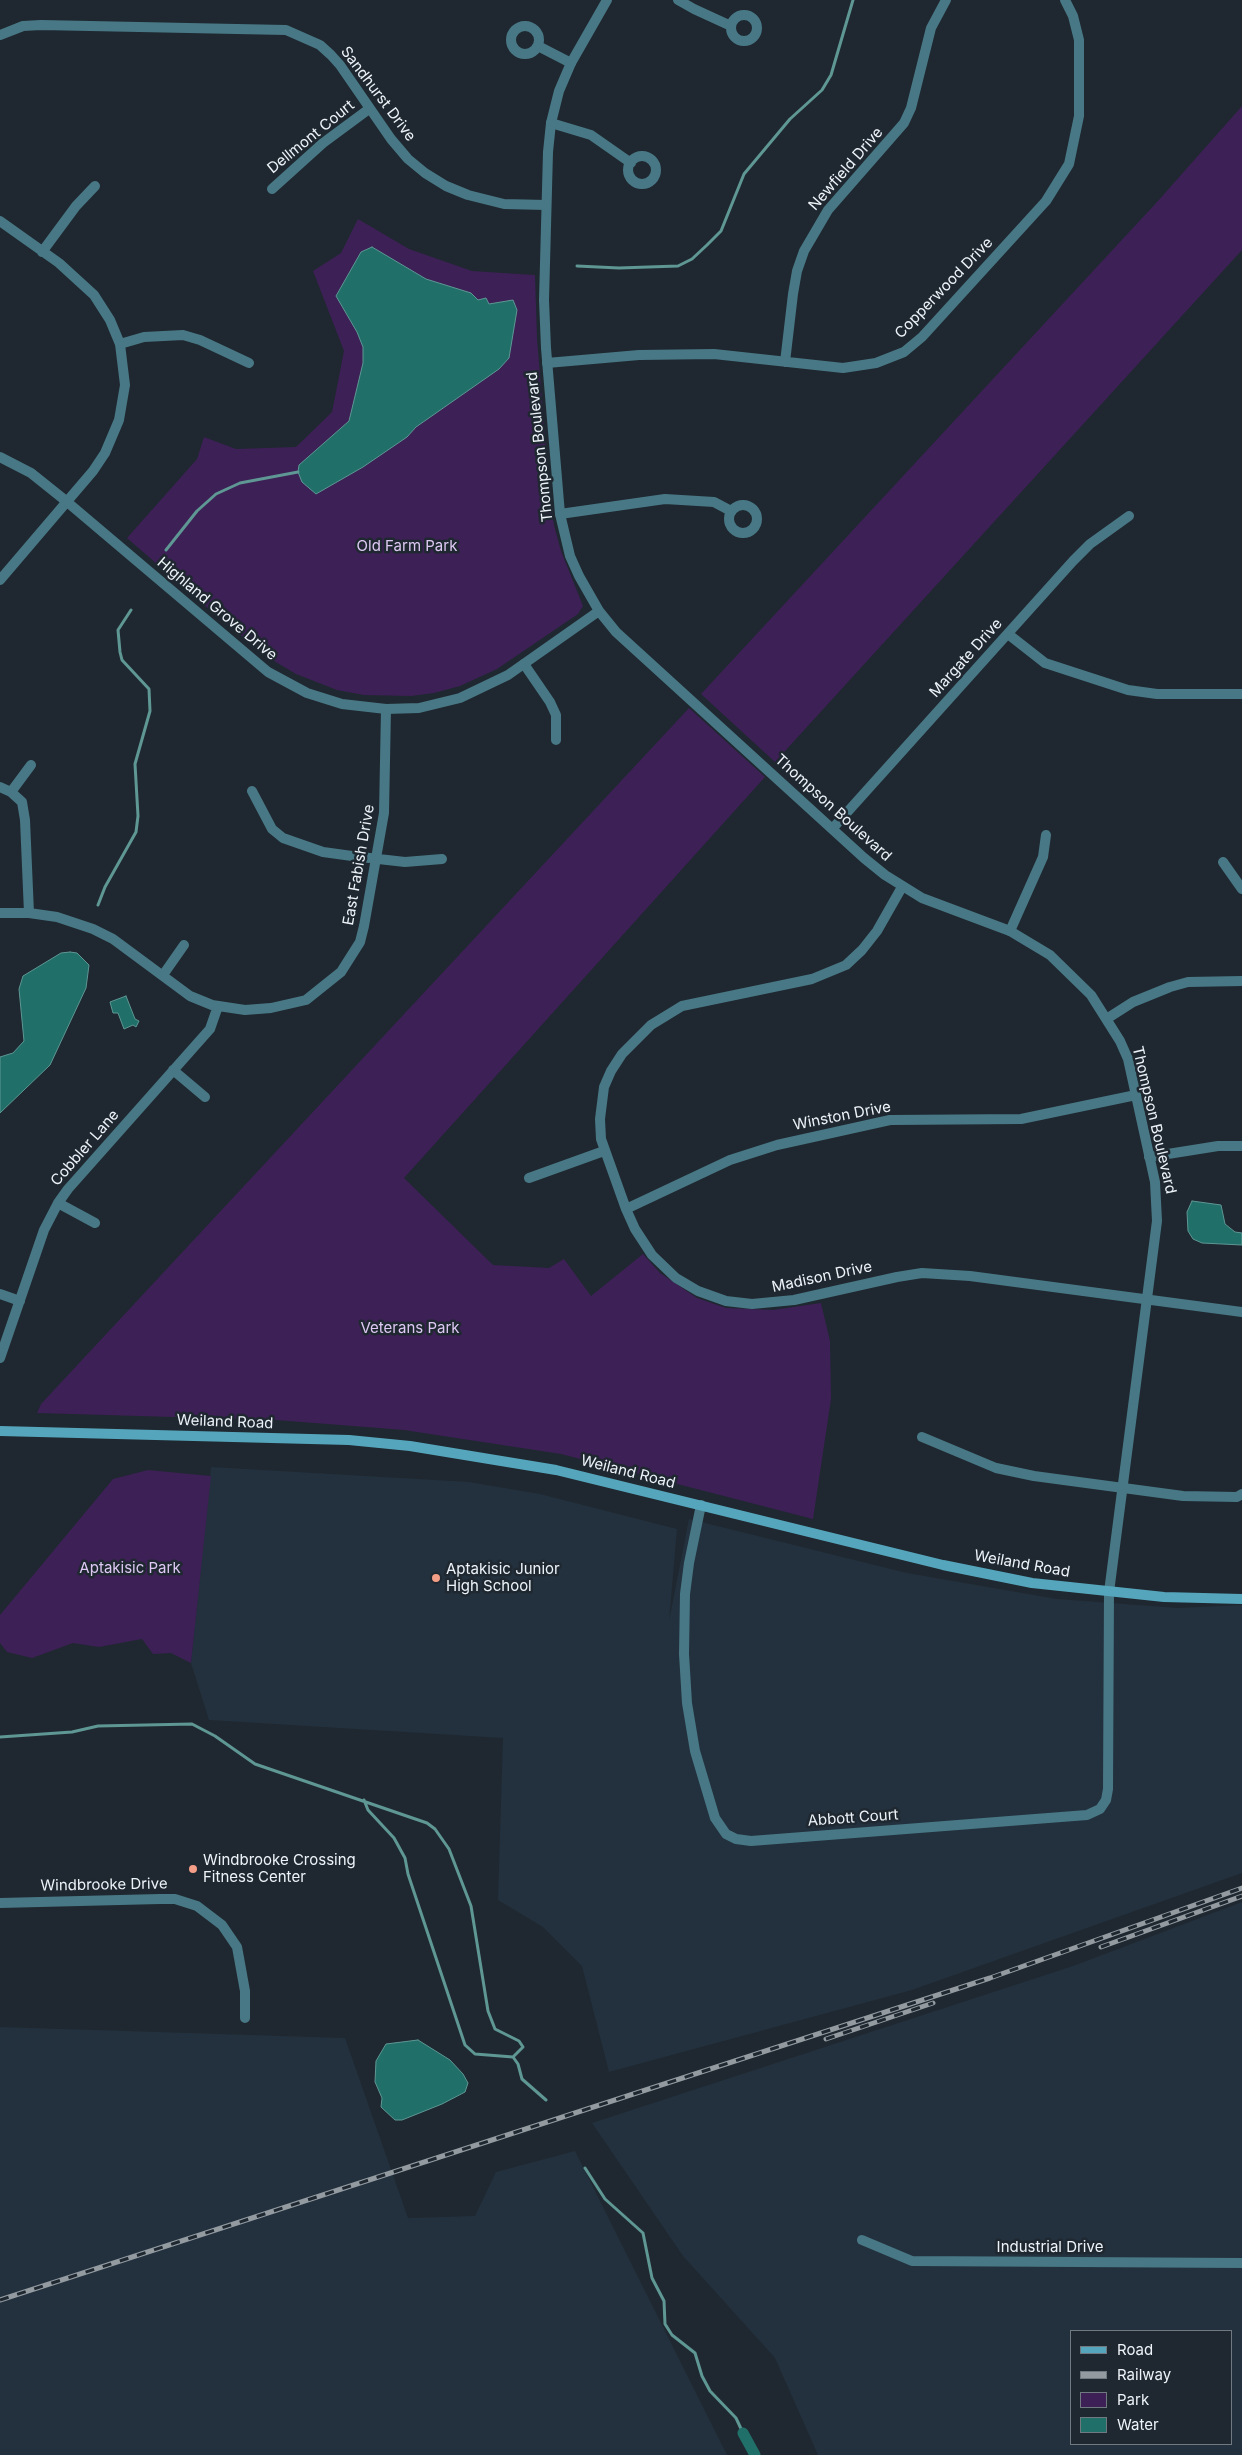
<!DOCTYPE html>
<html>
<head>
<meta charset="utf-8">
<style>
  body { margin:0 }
  #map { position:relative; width:1242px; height:2455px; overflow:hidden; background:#1f2830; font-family:Inter,sans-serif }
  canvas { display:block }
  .legend { position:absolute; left:1070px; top:2330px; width:162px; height:115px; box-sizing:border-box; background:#1f2830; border:1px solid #717980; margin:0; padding:6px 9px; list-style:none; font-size:15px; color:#edf3f9 }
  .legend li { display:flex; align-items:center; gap:10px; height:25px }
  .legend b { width:25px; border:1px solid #717980 }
</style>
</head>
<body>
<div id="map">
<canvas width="1242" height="2455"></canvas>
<ul class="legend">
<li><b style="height:6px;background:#55a6bc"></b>Road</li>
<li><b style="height:6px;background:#939ba1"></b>Railway</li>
<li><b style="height:14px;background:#3d2055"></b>Park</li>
<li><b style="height:14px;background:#206f69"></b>Water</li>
</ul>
</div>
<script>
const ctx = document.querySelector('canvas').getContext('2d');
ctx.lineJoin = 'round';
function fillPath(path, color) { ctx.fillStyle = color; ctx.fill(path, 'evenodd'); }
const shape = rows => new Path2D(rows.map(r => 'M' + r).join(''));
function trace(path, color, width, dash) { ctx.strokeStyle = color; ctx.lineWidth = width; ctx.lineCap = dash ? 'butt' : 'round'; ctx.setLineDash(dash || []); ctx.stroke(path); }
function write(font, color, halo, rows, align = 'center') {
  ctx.font = font + ' Inter,sans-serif'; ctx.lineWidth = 5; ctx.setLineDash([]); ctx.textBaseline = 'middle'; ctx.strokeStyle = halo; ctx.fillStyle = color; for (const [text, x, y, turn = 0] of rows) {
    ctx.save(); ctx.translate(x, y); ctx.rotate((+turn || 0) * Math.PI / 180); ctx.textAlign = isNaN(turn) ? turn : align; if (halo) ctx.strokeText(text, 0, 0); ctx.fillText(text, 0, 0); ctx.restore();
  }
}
fillPath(shape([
  [211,1467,469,1482,540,1494,677,1529,669,1621,689,1519,907,1573,1057,1599,1178,1608,1242,1605,1242,1873,912,1990,609,2072,582,1966,543,1927,498,1900,503,1738,209,1720,191,1663],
  [1242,1902,1242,2455,818,2455,775,2358,683,2256,592,2123,1073,1966],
  [1071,2331,1231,2331,1231,2444,1071,2444],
  [0,2027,345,2038,408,2218,475,2216,496,2172,575,2151,727,2455,0,2455]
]), '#23313e');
fillPath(shape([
  [1242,106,1242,250,775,762,701,694,1157,202],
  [358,219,409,249,472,271,535,275,537,338,550,500,554,525,561,551,583,606,578,614,497,669,460,686,434,693,411,696,364,695,337,690,296,674,274,661,219,618,127,538,197,459,204,437,236,449,296,447,332,412,344,351,313,271,341,253],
  [689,708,765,777,404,1178,493,1265,549,1268,564,1259,591,1296,643,1254,660,1273,697,1298,726,1308,773,1310,821,1303,830,1341,831,1399,813,1519,561,1454,404,1430,276,1420,37,1413,41,1404],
  [148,1470,211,1476,191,1663,171,1653,153,1654,142,1639,99,1647,73,1643,32,1658,7,1652,0,1643,0,1615,113,1479]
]), '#3d2055');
const water = shape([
  [372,247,426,279,471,293,478,300,486,298,489,304,513,300,517,310,509,358,499,369,416,427,407,437,363,467,316,494,302,482,298,472,299,465,349,421,363,363,363,347,357,332,336,296,361,252,372,247],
  [70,952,77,953,89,965,86,988,50,1065,0,1113,0,1057,13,1053,24,1041,19,989,23,976,61,953,70,952],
  [126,996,135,1019,139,1021,136,1027,133,1025,124,1029,118,1013,113,1013,110,1002,126,996],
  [1192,1201,1221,1205,1225,1224,1235,1232,1242,1233,1242,1245,1202,1243,1193,1239,1188,1231,1187,1212,1192,1201],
  [418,2040,450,2060,463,2074,468,2083,465,2092,442,2104,402,2120,395,2120,381,2107,382,2098,375,2082,376,2061,386,2044,418,2040]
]);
fillPath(water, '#206f69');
trace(water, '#5e9794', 1);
trace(shape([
  [577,266,619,268,678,266,692,259,707,245,721,231,744,174,790,119,822,90,831,75,853,0],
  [166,550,197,511,216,494,240,483,298,472],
  [98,905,105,887,136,832,138,816,135,764,150,711,149,689,122,660,120,652,118,630,131,610],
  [0,1737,72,1732,98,1726,192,1724,215,1736,255,1764,427,1823,435,1829,449,1849,471,1906,488,2011,495,2029,519,2041,523,2047,513,2057,518,2064,522,2079,546,2100],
  [364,1800,368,1810,394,1838,405,1858,408,1874,465,2045,475,2054,513,2057],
  [585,2168,605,2199,643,2233,652,2278,664,2301,665,2324,672,2335,695,2353,702,2376,710,2391,736,2418,743,2433]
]), '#5e9794', 3);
trace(shape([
  [743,2433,755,2455]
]), '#206f69', 11);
trace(shape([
  [678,0,694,9,731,26],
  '731 28a13 13 0 1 1 26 0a13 13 0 1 1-26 0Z',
  '511 40a14 14 0 1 1 28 0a14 14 0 1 1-28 0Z',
  [0,35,23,26,41,25,286,30,320,45,331,55,340,65,391,139,408,159,425,173,446,186,468,195,504,204,546,205],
  [538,46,571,63],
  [551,123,591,135,631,163],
  '628 170a14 14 0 1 1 28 0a14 14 0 1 1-28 0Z',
  [272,189,323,143,369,109],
  [0,221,59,263,94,295,110,320,120,344,125,385,119,420,105,453,93,471,0,580],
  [42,252,76,206,95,186],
  [120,344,144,337,183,335,200,340,249,363],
  [785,362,793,294,797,271,804,251,828,210,904,123,911,108,931,28,946,0],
  [547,363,639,355,714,354,843,368,876,363,904,352,922,337,1046,201,1069,164,1079,116,1079,40,1073,16,1065,0],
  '729 519a14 14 0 1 1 28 0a14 14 0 1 1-28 0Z',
  [560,514,665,499,714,502,731,511],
  [1008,634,1045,663,1128,690,1157,694,1242,694],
  [524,664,550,702,556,715,556,740],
  [0,787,11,792,22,802,25,820,29,913],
  [252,791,272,829,283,838,323,852,352,856,405,862,442,859],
  [11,792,31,765],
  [833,828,1073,561,1090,544,1129,516],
  [1223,862,1242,889],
  [902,887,877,931,862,950,846,965,812,979,682,1006,651,1025,622,1054,611,1071,604,1087,600,1119,601,1139,626,1209,635,1229,652,1255,676,1278,698,1291,726,1301,752,1304,794,1300,897,1277,922,1273,970,1276,1242,1312],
  [0,913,29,913,57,917,93,929,113,939,190,996,212,1005,245,1010,271,1008,306,1000,341,972,360,942,364,926,384,813,386,709],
  [1010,931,1043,857,1046,835],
  [163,975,184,945],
  [1108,1018,1133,1002,1170,987,1188,982,1242,981],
  [173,1070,205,1097],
  [1149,1157,1218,1146,1242,1146],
  [529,1178,604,1151],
  [58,1203,95,1223],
  [626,1209,730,1160,777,1145,890,1120,1021,1119,1136,1095],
  [0,1294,20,1301],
  [0,1358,44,1230,58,1203,68,1189,210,1029,218,1006],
  [922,1437,996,1468,1034,1476,1183,1496,1237,1497,1242,1494],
  [701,1505,689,1563,685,1594,684,1654,687,1703,695,1751,715,1818,726,1834,736,1839,751,1841,1087,1815,1100,1809,1106,1800,1108,1789,1109,1592],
  [0,1903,160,1899,175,1899,197,1906,222,1925,237,1947,245,1991,245,2018],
  [862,2240,912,2261,1242,2263]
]), '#487885', 10);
trace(shape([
  [607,0,571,63,559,91,551,123,548,152,544,300,546,348,560,514,570,556,579,576,599,611,616,632,864,858,885,875,922,898,1010,931,1050,955,1091,995,1120,1041,1128,1059,1155,1182,1157,1221,1109,1592],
  [0,457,31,473,66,501,268,672,307,693,342,704,386,709,419,708,460,698,508,675,599,611]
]), '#487885', 10);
trace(shape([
  [0,1431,349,1440,410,1446,556,1470,943,1565,1032,1583,1164,1597,1242,1599]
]), '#55a6bc', 10);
const rail = shape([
  [1101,1947,1242,1896],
  [826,2039,933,2003],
  [0,2300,990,1978,1242,1888]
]);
trace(rail, '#939ba1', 5);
trace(rail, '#1f2830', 3, [9]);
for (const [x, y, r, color] of [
  [436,1578,5,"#f49e87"],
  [193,1869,5,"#f49e87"]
]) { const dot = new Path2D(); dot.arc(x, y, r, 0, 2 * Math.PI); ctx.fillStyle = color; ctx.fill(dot); trace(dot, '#1f2830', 2); }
write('15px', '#edf3f9', '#1f2830', [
  ["Sandhurst Drive",378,94,53],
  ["Dellmont Court",311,137,-39],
  ["Newfield Drive",846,169,-49],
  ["Copperwood Drive",944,288,-46],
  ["Thompson Boulevard",540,447,-96],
  ["Highland Grove Drive",217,609,40],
  ["Margate Drive",966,658,-48],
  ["Thompson Boulevard",833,808,42],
  ["East Fabish Drive",359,865,-80],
  ["Winston Drive",842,1116,-11],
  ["Thompson Boulevard",1154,1120,77],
  ["Cobbler Lane",85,1148,-49],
  ["Madison Drive",822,1277,-12],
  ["Weiland Road",225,1422,2],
  ["Weiland Road",628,1472,14],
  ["Weiland Road",1022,1564,10],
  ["Abbott Court",853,1818,-4],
  ["Windbrooke Drive",104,1885,-1],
  ["Industrial Drive",1050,2247]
]);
write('15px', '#dec9f4', '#1f2830', [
  ["Old Farm Park",407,546],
  ["Veterans Park",410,1328],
  ["Aptakisic Park",130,1568]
]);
write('15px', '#edf3f9', '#1f2830', [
  ["Aptakisic Junior",446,1569],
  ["High School",446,1586],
  ["Windbrooke Crossing",203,1860],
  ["Fitness Center",203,1877]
], 'left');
</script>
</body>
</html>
